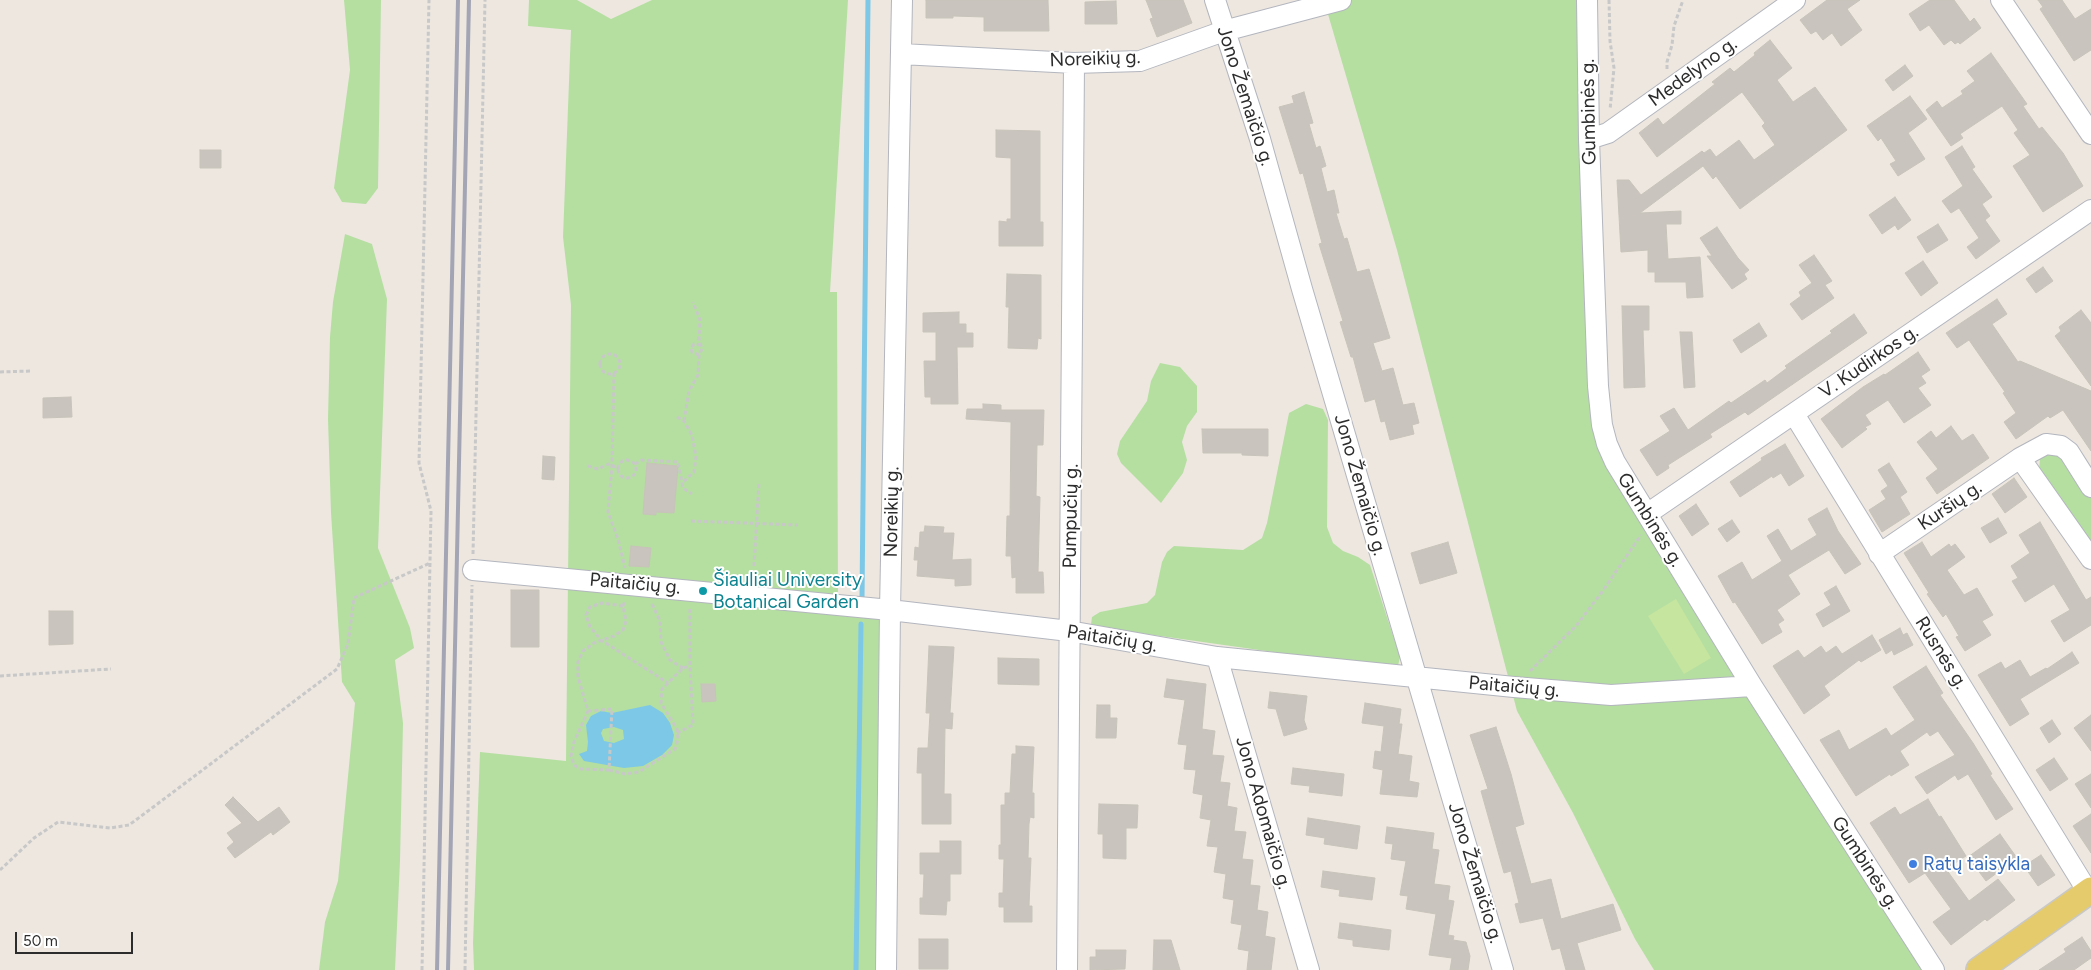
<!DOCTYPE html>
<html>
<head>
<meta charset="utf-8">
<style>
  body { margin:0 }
  #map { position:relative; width:2091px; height:970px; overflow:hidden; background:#ede7e0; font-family:Figtree,sans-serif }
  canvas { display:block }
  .scale { position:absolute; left:15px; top:932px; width:118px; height:22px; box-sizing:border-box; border:2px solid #2c2c2c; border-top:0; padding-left:6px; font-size:15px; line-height:18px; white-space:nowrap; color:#2c2c2c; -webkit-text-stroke:4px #fff; paint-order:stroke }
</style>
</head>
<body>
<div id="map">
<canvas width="2091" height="970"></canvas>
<div class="scale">50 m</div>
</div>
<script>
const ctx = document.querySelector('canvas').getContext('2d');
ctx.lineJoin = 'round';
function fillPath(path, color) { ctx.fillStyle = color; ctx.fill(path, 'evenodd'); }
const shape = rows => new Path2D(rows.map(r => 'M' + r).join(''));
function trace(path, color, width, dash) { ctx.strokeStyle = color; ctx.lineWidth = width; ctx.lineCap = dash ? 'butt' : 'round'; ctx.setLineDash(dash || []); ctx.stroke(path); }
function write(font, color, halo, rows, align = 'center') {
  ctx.font = font + ' Figtree,sans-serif'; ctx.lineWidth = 4; ctx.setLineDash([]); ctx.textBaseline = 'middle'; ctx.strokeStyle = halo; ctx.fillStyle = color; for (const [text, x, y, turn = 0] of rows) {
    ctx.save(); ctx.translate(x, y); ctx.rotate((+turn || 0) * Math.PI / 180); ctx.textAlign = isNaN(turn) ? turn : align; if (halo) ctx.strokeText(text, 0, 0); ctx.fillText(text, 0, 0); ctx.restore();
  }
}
fillPath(shape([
  [344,0,381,0,378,188,366,204,342,202,334,188,350,70],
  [529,0,577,0,611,19,652,0,848,0,830,292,837,292,838,611,882,616,878,970,474,970,473,943,480,752,566,761,571,305,563,237,571,30,528,26],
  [1341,0,1587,0,1602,425,1934,970,1654,970,1635,939,1573,813,1517,711,1397,250,1325,4],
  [345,234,372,244,387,299,378,548,410,628,414,648,395,660,403,723,400,861,395,970,319,970,325,922,338,881,355,703,342,682,331,513,328,419,330,337,333,302],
  [1160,363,1180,367,1197,386,1197,412,1187,426,1182,442,1187,460,1183,473,1161,503,1121,463,1117,454,1120,441,1147,401,1151,381],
  [1306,404,1323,409,1328,420,1327,527,1333,543,1343,551,1358,557,1370,565,1400,657,1398,666,1393,669,1097,627,1091,624,1092,617,1100,612,1147,603,1155,595,1162,562,1167,552,1174,546,1243,550,1262,538,1267,523,1289,413],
  [2048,454,2064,456,2091,497,2091,551,2039,471,2040,458]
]), '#b5dfa1');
fillPath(shape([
  [1676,599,1711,658,1684,674,1648,616]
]), '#c6e59e');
fillPath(shape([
  [650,705,663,713,670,723,674,735,672,745,662,755,643,766,624,768,584,761,579,754,587,751,588,742,586,725,591,716,601,711,612,713],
  [614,727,623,730,624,739,614,743,604,741,601,733,603,729]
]), '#7cc8e6');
trace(shape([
  [862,598,868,0],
  [856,970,861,624]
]), '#7cc8e6', 5);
const building = shape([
  [926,0,1048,0,1049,31,984,31,984,17,953,16,953,18,926,18,926,0],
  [1146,0,1183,0,1192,23,1157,37,1150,19,1153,18,1146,0],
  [1827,0,1860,0,1847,9,1862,30,1841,46,1832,33,1823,40,1816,31,1811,34,1800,20,1827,0],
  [1930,0,1954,0,1970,22,1974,18,1981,28,1960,44,1958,42,1955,44,1951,40,1944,45,1929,25,1920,31,1909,14,1930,0],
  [2038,0,2062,0,2075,19,2091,9,2091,50,2074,61,2040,9,2043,7,2038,0],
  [1116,1,1117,24,1085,24,1085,2,1116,1],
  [1770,40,1792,68,1777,80,1793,102,1815,87,1847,130,1740,209,1716,176,1713,179,1703,166,1640,213,1681,211,1681,224,1666,224,1668,259,1700,257,1703,297,1687,298,1686,282,1655,282,1655,272,1648,272,1648,250,1621,252,1617,180,1629,180,1641,195,1702,151,1704,153,1710,149,1716,157,1739,140,1754,160,1775,145,1762,126,1765,123,1742,92,1657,157,1639,133,1658,118,1663,125,1715,84,1712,82,1730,68,1734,72,1755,55,1754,53,1770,40],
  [1991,53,2027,104,2023,106,2039,129,2042,127,2063,153,2083,186,2043,212,2013,166,2030,155,2014,133,2018,130,2002,106,1960,134,1963,138,1951,146,1926,110,1937,101,1942,108,1963,94,1961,91,1975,81,1967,71,1991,53],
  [1905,65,1913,76,1893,91,1885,80,1905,65],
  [1304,92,1313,123,1309,124,1316,148,1320,146,1326,166,1321,168,1327,192,1334,190,1339,213,1336,213,1344,239,1347,238,1357,272,1369,269,1390,338,1373,343,1382,371,1393,368,1403,405,1414,403,1419,423,1412,425,1414,434,1390,440,1385,421,1381,422,1375,399,1365,402,1353,357,1351,357,1340,322,1343,321,1319,244,1322,243,1303,173,1300,174,1279,107,1294,103,1292,96,1304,92],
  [1910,96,1927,119,1908,133,1925,159,1898,176,1890,164,1896,161,1881,138,1878,141,1867,126,1910,96],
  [996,130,1040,131,1040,222,1043,222,1043,246,999,246,999,221,1007,222,1007,219,1011,219,1011,158,996,157,996,130],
  [1962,146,1975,167,1972,169,1992,197,1982,204,1990,216,1985,220,2000,241,1976,259,1967,247,1979,238,1959,208,1951,213,1942,201,1963,186,1945,157,1962,146],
  [200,150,221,150,221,168,200,168,200,150],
  [1895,197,1911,220,1898,230,1895,225,1882,234,1869,215,1895,197],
  [1938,224,1948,240,1927,253,1917,237,1938,224],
  [1717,227,1738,258,1749,270,1744,274,1747,279,1732,289,1707,256,1712,256,1700,238,1717,227],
  [1814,255,1832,281,1825,285,1834,298,1802,320,1790,304,1801,296,1799,292,1812,283,1799,265,1814,255],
  [1923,261,1938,283,1921,296,1905,273,1923,261],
  [2043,267,2053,281,2036,293,2026,279,2043,267],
  [1007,274,1041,275,1041,339,1038,338,1037,349,1008,348,1009,307,1006,307,1007,274],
  [1997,299,2007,314,1992,324,2018,362,2020,361,2091,391,2091,451,2063,410,2050,418,2048,416,2016,439,2004,422,2016,413,2003,393,2005,392,1969,340,1957,348,1946,333,1997,299],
  [1622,306,1649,306,1649,330,1643,330,1645,387,1624,388,1622,306],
  [2081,310,2091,323,2091,386,2055,336,2061,331,2059,327,2081,310],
  [959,312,959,324,966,324,966,333,973,333,973,347,957,347,958,404,931,404,931,397,925,397,924,361,936,361,936,332,923,332,923,313,959,312],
  [1854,314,1867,333,1748,415,1745,412,1710,434,1712,437,1668,465,1669,468,1657,476,1640,450,1670,431,1660,416,1674,408,1688,430,1729,401,1731,403,1765,380,1767,383,1787,368,1785,366,1832,333,1830,331,1854,314],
  [1759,323,1767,336,1741,353,1733,340,1759,323],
  [1680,332,1692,332,1695,387,1684,388,1680,332],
  [1918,352,1930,370,1921,376,1926,383,1918,388,1931,405,1904,423,1888,400,1865,415,1871,424,1865,427,1867,429,1842,448,1821,419,1863,387,1884,374,1885,375,1918,352],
  [71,397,72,417,43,418,43,398,71,397],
  [983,404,1001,405,1001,410,1044,410,1043,445,1037,445,1036,496,1040,497,1038,572,1043,572,1044,593,1016,593,1016,577,1012,578,1011,556,1006,556,1007,516,1010,516,1011,422,966,419,967,409,983,409,983,404],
  [1951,426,1962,441,1973,434,1989,458,1937,494,1926,478,1938,469,1917,442,1931,431,1936,438,1951,426],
  [1202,429,1268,429,1268,456,1242,455,1242,453,1203,453,1202,429],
  [1785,444,1804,476,1789,486,1781,473,1773,478,1772,476,1740,497,1730,482,1762,460,1761,458,1785,444],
  [543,456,555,457,554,480,542,479,543,456],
  [647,463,678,466,674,513,656,512,656,515,643,514,647,463],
  [1889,463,1907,492,1900,497,1910,514,1882,532,1869,510,1886,499,1881,491,1888,486,1878,470,1889,463],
  [2014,478,2027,497,2005,513,1992,494,2014,478],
  [1696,504,1709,524,1692,536,1679,516,1696,504],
  [1827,508,1838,531,1861,564,1845,574,1829,550,1788,575,1800,594,1777,610,1784,620,1778,624,1782,632,1762,644,1735,602,1733,603,1718,576,1742,562,1752,580,1782,561,1767,536,1778,529,1791,551,1817,535,1808,519,1827,508],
  [1998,518,2007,533,1990,543,1981,528,1998,518],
  [1732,520,1740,532,1727,542,1718,529,1732,520],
  [2040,522,2086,600,2091,597,2091,625,2064,642,2051,621,2070,610,2054,584,2025,602,2012,581,2018,578,2011,566,2030,553,2019,535,2040,522],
  [925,526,944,527,943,533,954,533,952,560,971,559,971,585,955,586,955,579,917,576,918,560,914,560,915,547,919,548,920,532,924,532,925,526],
  [1448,542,1457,573,1420,584,1411,553,1448,542],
  [1922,542,1931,557,1949,544,1951,547,1955,544,1965,557,1947,570,1964,595,1977,588,1993,615,1982,621,1991,635,1965,651,1956,637,1959,636,1946,614,1943,617,1927,594,1929,593,1904,553,1922,542],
  [631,546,651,548,649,567,629,566,631,546],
  [1836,586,1850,611,1823,627,1816,614,1831,605,1824,593,1836,586],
  [511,590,539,590,539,647,511,647,511,590],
  [49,611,73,611,73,644,49,645,49,611],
  [1900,628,1903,635,1907,633,1913,645,1894,655,1892,650,1886,654,1879,640,1900,628],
  [1872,635,1881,650,1861,662,1859,660,1824,686,1830,695,1804,714,1773,666,1798,650,1804,658,1821,646,1826,653,1836,646,1842,654,1872,635],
  [929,646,954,647,950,713,953,713,952,729,945,728,944,794,951,794,951,824,922,824,922,773,917,773,918,748,928,748,930,713,926,713,929,646],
  [2072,652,2079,663,2020,699,2029,714,2010,726,1978,675,2001,662,2005,669,2020,660,2030,677,2046,668,2047,669,2072,652],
  [998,658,1039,659,1039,685,998,684,998,658],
  [1926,666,1943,693,1940,695,1973,743,1992,774,1990,775,2013,809,1996,820,1968,774,1958,780,1955,775,1927,794,1915,777,1955,755,1938,731,1930,736,1927,732,1900,751,1909,765,1891,776,1890,774,1856,796,1820,740,1839,730,1849,750,1886,728,1891,736,1915,720,1893,687,1926,666],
  [1167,679,1206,684,1202,729,1215,731,1212,755,1224,756,1220,782,1230,783,1227,806,1237,808,1234,831,1246,832,1242,859,1253,860,1250,885,1260,886,1257,910,1268,912,1265,936,1275,938,1271,970,1247,970,1249,951,1238,949,1242,925,1231,923,1234,900,1223,898,1226,874,1214,872,1218,847,1207,846,1211,820,1200,818,1203,795,1193,793,1196,770,1184,769,1187,745,1178,744,1185,700,1164,697,1167,679],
  [701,684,715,684,716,701,702,702,701,684],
  [1270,692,1307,696,1304,720,1307,729,1284,736,1276,709,1268,708,1270,692],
  [1365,703,1401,709,1399,724,1402,724,1398,754,1412,756,1409,781,1419,783,1417,797,1380,794,1383,770,1373,768,1375,751,1381,752,1384,726,1362,723,1365,703],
  [1097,705,1110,705,1110,718,1117,718,1116,738,1096,738,1097,705],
  [2091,715,2091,751,2074,728,2091,715],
  [2052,720,2061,734,2049,743,2040,728,2052,720],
  [1496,727,1511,774,1524,824,1515,827,1531,884,1551,879,1561,919,1613,904,1621,930,1577,943,1585,970,1566,970,1560,948,1552,950,1543,918,1520,923,1515,904,1519,903,1511,871,1504,873,1481,791,1488,789,1470,735,1496,727],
  [1016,746,1034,747,1032,793,1034,793,1034,818,1030,817,1029,824,1028,858,1031,858,1029,906,1032,906,1032,922,1004,922,1004,907,999,907,999,893,1003,893,1004,859,999,859,999,845,1001,845,1001,805,1005,805,1005,793,1010,793,1012,754,1016,754,1016,746],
  [2054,758,2068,779,2050,791,2036,770,2054,758],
  [1293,768,1344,774,1342,796,1309,792,1310,786,1291,784,1293,768],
  [2091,774,2091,808,2075,784,2091,774],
  [233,797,258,822,279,807,290,822,273,835,271,832,235,858,227,848,234,842,227,833,242,823,225,805,233,797],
  [1928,799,1939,817,1941,816,1966,856,1946,869,1969,901,1998,879,2015,900,1987,921,1985,919,1951,945,1933,922,1951,909,1925,873,1909,883,1870,823,1895,807,1900,815,1928,799],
  [1099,804,1138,805,1137,828,1126,828,1126,859,1103,858,1103,834,1098,834,1099,804],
  [2091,814,2091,853,2073,826,2091,814],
  [1308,818,1360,826,1357,849,1324,844,1325,838,1306,835,1308,818],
  [1387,827,1434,833,1432,849,1439,850,1434,884,1450,886,1448,900,1454,901,1448,935,1454,936,1453,940,1466,942,1470,956,1468,970,1450,970,1452,958,1429,955,1436,914,1406,909,1408,896,1400,895,1406,861,1391,859,1393,844,1385,843,1387,827],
  [2000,834,2017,858,1986,881,1968,857,2000,834],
  [940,841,961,841,961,874,950,874,950,901,947,901,946,915,920,914,920,898,923,898,924,874,920,874,920,853,940,853,940,841],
  [2041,855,2055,875,2038,886,2024,866,2041,855],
  [1323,871,1375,878,1372,900,1339,896,1340,890,1321,887,1323,871],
  [1340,923,1391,930,1389,950,1353,946,1353,940,1338,938,1340,923],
  [2082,937,2091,951,2091,958,2074,970,2039,970,2066,952,2064,949,2082,937],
  [919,939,948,939,948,969,919,969,919,939],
  [1154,940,1171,940,1180,970,1153,970,1154,940],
  [1096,950,1126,950,1125,969,1090,970,1090,957,1096,957,1096,950]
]);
fillPath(building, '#c9c5be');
trace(building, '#c8c3ba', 1);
const minor = shape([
  [1215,0,1260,139,1302,289,1503,970],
  [1587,0,1589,139,1598,386,1602,425,1607,444,1615,462,1752,686,1934,970],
  [2001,0,2091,134],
  [901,54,1074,63,1140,61,1224,31,1341,0],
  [1589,139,1608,133,1795,0],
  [1794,414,2088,892],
  [2091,487,2069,452,2061,446,2046,444,2020,458,2091,559],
  [1647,514,2091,210],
  [1879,554,2020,458],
  [473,570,890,610,1069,631,1217,657,1514,687,1611,695,1752,686],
  [1217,657,1309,970],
  [886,970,890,610,902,0],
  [1067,970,1074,63]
]);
const major = shape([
  [1979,970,2091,890]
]);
trace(minor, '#b3b6be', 22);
trace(major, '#c8c8c8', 28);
trace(shape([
  [1609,0,1610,41,1614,68,1610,110],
  [1667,69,1667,62,1672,45,1674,26,1683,0],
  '600 364a10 10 0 1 1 20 0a10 10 0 1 1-20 0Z',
  [699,355,692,352,691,348,694,344,701,345],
  [0,372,31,371],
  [614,373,612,466,608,512,618,539,625,568],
  [677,417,684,421,692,435,696,457,694,472,682,483,683,488,692,494],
  [684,421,689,391,698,375,699,355,702,349,699,339,700,320,693,302],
  '618 469a9 9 0 1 1 18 0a9 9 0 1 1-18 0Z',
  [635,464,642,460,678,462,682,483],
  [588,466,598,469,609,464,618,468],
  [691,521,798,525],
  [473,554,485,0],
  [754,566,759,482],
  [652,604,660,621,661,642,670,660,683,668],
  [623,606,602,603,590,607,586,615,590,627,601,640,668,683],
  [1530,671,1576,626,1602,592,1641,535],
  [0,676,111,669],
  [588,711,612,709,609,770,581,769,574,765,571,756,574,742,588,711,578,677,578,662,583,651,594,643,614,636,623,630,626,621,623,606,625,601],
  [677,733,693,725,690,666,690,607],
  [609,770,625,774,639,772,675,749,678,739,677,729,661,703,662,689,683,668,690,666],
  [0,870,34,838,58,822,110,828,129,825,152,808,337,669,348,644,354,598,430,563],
  [422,970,431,511,419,463,429,0],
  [465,970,472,585]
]), '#c8c8c8', 3, [4, 2.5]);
trace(minor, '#fff', 20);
trace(major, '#e6cb6c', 25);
trace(shape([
  [437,970,458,0],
  [448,970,469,0]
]), '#a3a5b5', 4);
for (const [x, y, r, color] of [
  [703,591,5,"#0f9aa8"],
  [1913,864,5,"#3f7fe0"]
]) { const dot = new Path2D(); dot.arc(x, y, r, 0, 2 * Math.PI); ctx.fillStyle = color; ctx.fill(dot); trace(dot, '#fff', 2); }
write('19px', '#2c2c2c', '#fff', [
  ["Noreikių g.",1095,59,-2],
  ["Medelyno g.",1693,72,-36],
  ["Jono Žemaičio g.",1245,96,72],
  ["Gumbinės g.",1589,112,-91],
  ["V. Kudirkos g.",1869,362,-34],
  ["Jono Žemaičio g.",1360,485,74],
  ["Kuršių g.",1950,506,-34],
  ["Noreikių g.",892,512,-89],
  ["Pumpučių g.",1071,516,-89],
  ["Gumbinės g.",1650,520,58],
  ["Paitaičių g.",635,584,5],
  ["Paitaičių g.",1112,639,9],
  ["Rusnės g.",1941,653,58],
  ["Paitaičių g.",1514,687,5],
  ["Jono Adomaičio g.",1263,813,74],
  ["Gumbinės g.",1865,863,57],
  ["Jono Žemaičio g.",1475,873,73]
]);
write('19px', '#0d838f', '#fff', [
  ["Šiauliai University",713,580],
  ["Botanical Garden",713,602]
], 'left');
write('19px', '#366cbe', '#fff', [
  ["Ratų taisykla",1923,864]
], 'left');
</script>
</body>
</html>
